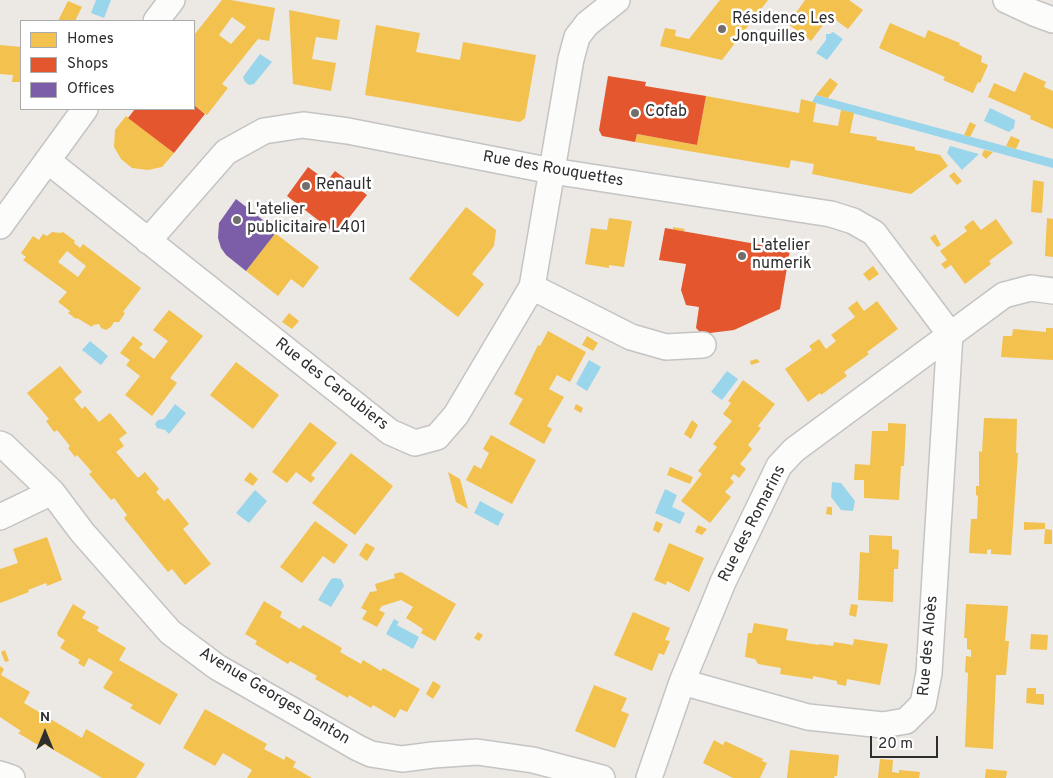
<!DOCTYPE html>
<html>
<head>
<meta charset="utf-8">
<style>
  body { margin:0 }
  #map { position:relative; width:1053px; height:778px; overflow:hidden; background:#ece8e4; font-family:Overpass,sans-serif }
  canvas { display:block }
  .legend { position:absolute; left:20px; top:20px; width:175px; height:90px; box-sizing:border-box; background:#fff; border:1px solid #ababab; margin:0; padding:6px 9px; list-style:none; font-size:15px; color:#2e2e2e }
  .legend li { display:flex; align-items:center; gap:10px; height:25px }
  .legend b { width:25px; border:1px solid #ababab }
  .north { position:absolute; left:20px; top:708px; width:50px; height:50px; -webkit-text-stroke:4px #fff; paint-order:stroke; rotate:0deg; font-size:14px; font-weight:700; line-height:20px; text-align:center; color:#2e2e2e }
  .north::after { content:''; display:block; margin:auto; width:18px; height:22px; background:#2e2e2e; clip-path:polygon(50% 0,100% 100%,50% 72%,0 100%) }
  .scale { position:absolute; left:870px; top:736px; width:68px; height:22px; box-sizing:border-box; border:2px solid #2e2e2e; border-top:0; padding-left:6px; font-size:15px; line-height:18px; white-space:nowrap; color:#2e2e2e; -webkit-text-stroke:4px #fff; paint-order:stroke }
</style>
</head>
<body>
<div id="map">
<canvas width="1053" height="778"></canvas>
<ul class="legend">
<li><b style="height:14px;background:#f2c14e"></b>Homes</li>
<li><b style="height:14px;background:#e4572e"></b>Shops</li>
<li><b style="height:14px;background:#7b5ea7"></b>Offices</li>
</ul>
<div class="north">N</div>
<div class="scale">20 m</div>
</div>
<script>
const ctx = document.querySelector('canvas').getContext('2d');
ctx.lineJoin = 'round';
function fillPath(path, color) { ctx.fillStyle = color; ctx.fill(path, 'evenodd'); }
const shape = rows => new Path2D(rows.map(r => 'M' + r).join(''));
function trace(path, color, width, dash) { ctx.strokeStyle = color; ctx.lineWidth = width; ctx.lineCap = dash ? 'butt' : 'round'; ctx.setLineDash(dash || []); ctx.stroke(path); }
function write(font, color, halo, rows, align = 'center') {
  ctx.font = font + ' Overpass,sans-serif'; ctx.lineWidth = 5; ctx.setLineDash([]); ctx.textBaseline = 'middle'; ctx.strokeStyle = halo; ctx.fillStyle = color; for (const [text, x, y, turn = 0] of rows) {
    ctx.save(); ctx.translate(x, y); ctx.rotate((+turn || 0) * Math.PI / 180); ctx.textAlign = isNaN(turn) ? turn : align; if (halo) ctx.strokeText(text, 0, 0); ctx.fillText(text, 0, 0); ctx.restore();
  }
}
fillPath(shape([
  [96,0,111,0,104,18,91,13],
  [833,32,843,39,827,60,816,53,826,40,826,34,830,34],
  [260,54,272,62,254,84,249,85,245,82,243,77],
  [816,95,1053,159,1053,168,812,102],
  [990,108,1015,120,1014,128,1009,132,984,121],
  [950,146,979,154,962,170,947,153],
  [90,341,108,356,101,365,82,350],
  [589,360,601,367,587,391,576,384],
  [727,371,738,379,722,400,711,392],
  [175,404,186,413,169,434,165,430,157,428,155,424,158,420,164,419],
  [832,482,841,483,855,501,853,511,841,510,831,497],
  [665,489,677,495,672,507,685,513,680,524,655,513],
  [255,490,267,501,249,523,236,513],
  [480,501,504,514,498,526,474,513],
  [335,578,341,579,344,586,331,607,318,600,331,579],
  [394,619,399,622,397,625,419,637,413,649,386,634]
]), '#99d6ec');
fillPath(shape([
  [222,0,231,0,275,8,269,41,258,39,222,84,228,88,207,115,194,105,194,35],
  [232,17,246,27,231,44,219,35],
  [720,0,768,0,722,60,660,46,665,28,676,30,675,36,689,39],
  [805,0,849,0,863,10,848,29,830,16,811,41,788,24],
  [68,1,82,7,75,21,58,21],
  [289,10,340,20,337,40,316,37,312,59,336,63,331,91,293,84],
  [890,23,925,38,928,30,960,43,959,45,982,56,981,62,988,65,980,83,978,82,973,93,943,80,945,77,879,48],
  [376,25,420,33,416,52,460,60,463,42,536,55,525,118,520,122,365,95],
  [0,45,21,47,21,82,12,82,13,75,0,74],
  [1024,72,1046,82,1044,87,1053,91,1053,129,1030,119,1031,116,988,97,994,83,1015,92],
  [830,78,838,84,828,98,816,95],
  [706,96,799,113,801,99,816,103,813,122,838,126,841,110,854,113,850,133,877,137,876,140,915,147,915,150,940,155,948,166,911,194,812,174,814,164,791,160,789,168,635,142,637,134,697,145],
  [126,116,174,153,162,167,148,170,132,168,121,159,114,147,115,130],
  [970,122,976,125,970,137,964,135],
  [1011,136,1020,140,1016,149,1006,146],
  [984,150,993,152,986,159,982,155],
  [954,172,962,181,957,185,949,176],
  [1033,180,1044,182,1042,213,1031,212],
  [466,207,496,230,494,246,472,274,484,284,458,317,409,279],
  [609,218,632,221,624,267,609,265,609,268,585,264,591,228,607,230],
  [1047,218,1053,219,1053,257,1045,256],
  [996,219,1013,243,989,261,991,264,965,284,951,265,945,269,941,264,947,260,940,251,967,231,964,227,973,220,981,230],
  [673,227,685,229,684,231,673,230],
  [52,232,61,233,63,232,75,241,74,243,80,248,83,244,141,288,123,312,125,313,119,322,114,322,111,327,106,330,101,328,99,324,93,325,92,327,77,318,76,319,68,313,70,311,58,302,67,292,23,260,26,257,21,253,33,236,39,240,43,234,47,236],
  [67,251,86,266,78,277,58,262],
  [275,233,319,267,303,288,291,279,278,296,246,271],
  [935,234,941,245,937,247,930,238],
  [873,266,879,274,869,281,863,274],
  [857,301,864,311,877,301,898,329,867,352,869,354,844,372,847,376,821,395,820,393,808,402,785,369,812,350,809,346,819,339,826,349,836,341,831,335,855,317,848,308],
  [169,310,203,336,170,378,177,383,152,416,125,395,140,376,126,365,130,360,120,353,133,336,143,344,139,348,154,359,168,341,153,330],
  [289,313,299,321,292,329,282,322],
  [1046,328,1053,328,1053,360,1001,357,1003,336,1012,336,1013,329,1046,332],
  [548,331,586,352,570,382,557,375,549,389,564,397,547,426,552,429,544,444,509,424,523,399,514,394,538,345,540,346],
  [587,336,598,343,593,351,582,345],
  [757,359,760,362,751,365,750,361],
  [236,362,279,395,253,429,210,395],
  [60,366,82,392,74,399,82,409,85,406,99,422,110,413,127,433,119,439,124,446,116,452,138,478,145,472,159,489,156,492,164,501,168,498,189,524,183,529,211,564,185,585,172,569,168,572,153,554,124,518,127,515,114,498,111,500,89,474,92,472,77,455,75,457,68,448,70,446,57,430,54,432,46,421,49,419,27,393],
  [743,380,775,404,758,426,761,428,748,445,752,449,740,464,746,469,739,478,734,474,730,478,734,482,725,492,731,497,710,523,681,501,702,474,698,471,717,447,713,444,732,421,723,414,731,403,728,401],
  [576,404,583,408,581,413,574,409],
  [984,418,1017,419,1016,453,1018,453,1011,555,991,554,991,549,987,550,987,554,969,553,971,519,977,519,978,496,976,495,976,486,979,486,979,451,982,452],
  [692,420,698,425,691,439,684,434],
  [310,422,337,443,311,475,315,478,311,483,296,472,287,483,272,472],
  [888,423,906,424,904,466,901,466,899,500,864,498,864,480,854,480,855,464,870,465,872,431,888,431],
  [491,435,536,460,512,504,466,480,474,465,481,469,489,453,483,449],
  [351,453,393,486,355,535,312,503],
  [670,467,693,477,690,484,667,475],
  [250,472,258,479,253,486,244,480],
  [448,472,460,479,468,509,456,502],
  [827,507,832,507,832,515,826,514],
  [315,521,348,545,334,564,323,556,302,583,280,567],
  [656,521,663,524,659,533,653,530],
  [1024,522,1045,523,1045,529,1024,530],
  [698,525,707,529,702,535,695,532],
  [1045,529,1052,530,1052,544,1044,544],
  [869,535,892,536,892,549,899,550,898,569,894,569,893,602,858,600,860,552,869,553],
  [47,537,62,580,47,586,46,583,28,590,29,592,0,603,0,569,18,563,13,549],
  [366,543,375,548,367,561,359,555],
  [669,543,704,558,689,592,667,581,666,585,654,580],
  [401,572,456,604,435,641,421,633,423,629,406,618,413,607,401,600,382,606,379,610,385,613,377,627,362,619,367,611,361,608,370,592,377,591,375,584,395,578,394,574],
  [264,601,282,612,280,617,300,629,303,625,342,648,340,652,361,664,363,660,381,671,383,668,420,689,407,712,400,709,395,718,373,705,371,708,349,695,348,698,315,679,317,676,290,661,288,664,255,644,257,641,245,634],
  [73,604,86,612,82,618,99,627,97,631,126,648,119,660,178,694,160,725,130,708,133,705,103,688,113,672,89,658,84,667,78,663,80,660,60,648,65,640,58,636,57,633],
  [851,604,858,605,856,617,849,615],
  [966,604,1008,606,1005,641,1009,641,1006,675,996,675,993,749,965,747,968,673,965,672,966,656,971,657,971,650,967,649,967,638,964,638],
  [633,612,670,628,665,640,670,641,664,655,659,653,652,671,614,655],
  [754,623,788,629,786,640,819,645,819,644,833,646,834,642,853,645,854,639,888,644,880,685,847,679,846,686,837,684,837,681,813,676,813,679,780,674,781,668,758,664,755,659,745,657,748,633,752,633],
  [478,632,483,635,479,641,474,638],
  [1031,634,1048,635,1047,650,1030,649],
  [5,650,9,661,5,662,1,652],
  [0,666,4,669,1,675,30,692,24,703,82,738,86,729,145,764,136,778,102,778,40,742,38,745,18,733,21,731,0,717],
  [433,681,441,686,433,699,426,694],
  [594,685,627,698,621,711,629,714,615,748,575,731],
  [1027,688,1036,688,1036,694,1044,694,1044,705,1026,703],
  [205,709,267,744,264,749,284,760,286,756,296,762,293,767,312,778,247,778,252,770,223,753,215,766,183,748],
  [714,740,723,745,725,741,763,759,762,761,767,763,760,778,733,778,703,763],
  [790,750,839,755,837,776,835,776,834,778,787,778],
  [880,759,893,760,892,772,899,773,899,770,920,772,919,778,878,778],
  [986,769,1007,771,1006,778,985,778]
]), '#f2c14e');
fillPath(shape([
  [608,76,646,82,645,86,706,96,697,145,637,134,635,142,602,136,599,130],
  [194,105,205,114,174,153,128,118,135,109,194,109],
  [308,167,327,181,335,171,367,195,336,234,287,196],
  [665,228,790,250,780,309,734,330,702,334,696,328,699,307,686,305,681,290,686,264,659,260]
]), '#e4572e');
fillPath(shape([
  [236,199,277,231,246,271,226,255,221,248,218,238,219,223]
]), '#7b5ea7');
const minor = shape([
  [1006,0,1034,13,1053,20],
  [156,21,172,0],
  [48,161,390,432,415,443,437,437,456,415,532,287,571,59,577,37,587,24,617,0],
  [0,226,85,109],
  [148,241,226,152,264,131,303,125,348,131,552,171,831,214,853,221,874,233,950,334,929,673,923,704,906,721,883,725,808,717,682,682],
  [532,287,631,337,666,347,703,345],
  [0,444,4,446,52,492,82,532,170,632,217,667,358,748,371,754,402,759,433,755,477,752,533,760,602,778],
  [0,517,52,492],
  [0,774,12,778],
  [649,778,682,682,723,582,779,466,794,450,1004,295,1031,288,1053,291]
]);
trace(minor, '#c5c4c5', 28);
trace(minor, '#fcfcfb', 25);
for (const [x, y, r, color] of [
  [722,29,5,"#706f6e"],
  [635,113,5,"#706f6e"],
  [306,186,5,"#706f6e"],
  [237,220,5,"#706f6e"],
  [742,256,5,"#706f6e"]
]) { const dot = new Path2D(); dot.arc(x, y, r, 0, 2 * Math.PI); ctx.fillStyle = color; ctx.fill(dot); trace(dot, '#fff', 2); }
write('16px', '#2e2e2e', '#fff', [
  ["Résidence Les",732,20],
  ["Jonquilles",732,38],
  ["Cofab",645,113],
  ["Renault",316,186],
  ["L'atelier",247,211],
  ["publicitaire L401",247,229],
  ["L'atelier",752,247],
  ["numerik",752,265]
], 'left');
write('16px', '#2e2e2e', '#fff', [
  ["Rue des Rouquettes",553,170,10],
  ["Rue des Caroubiers",331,385,38],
  ["Rue des Romarins",753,524,-63],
  ["Rue des Aloès",929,646,-85],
  ["Avenue Georges Danton",274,697,31]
]);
</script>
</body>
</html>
